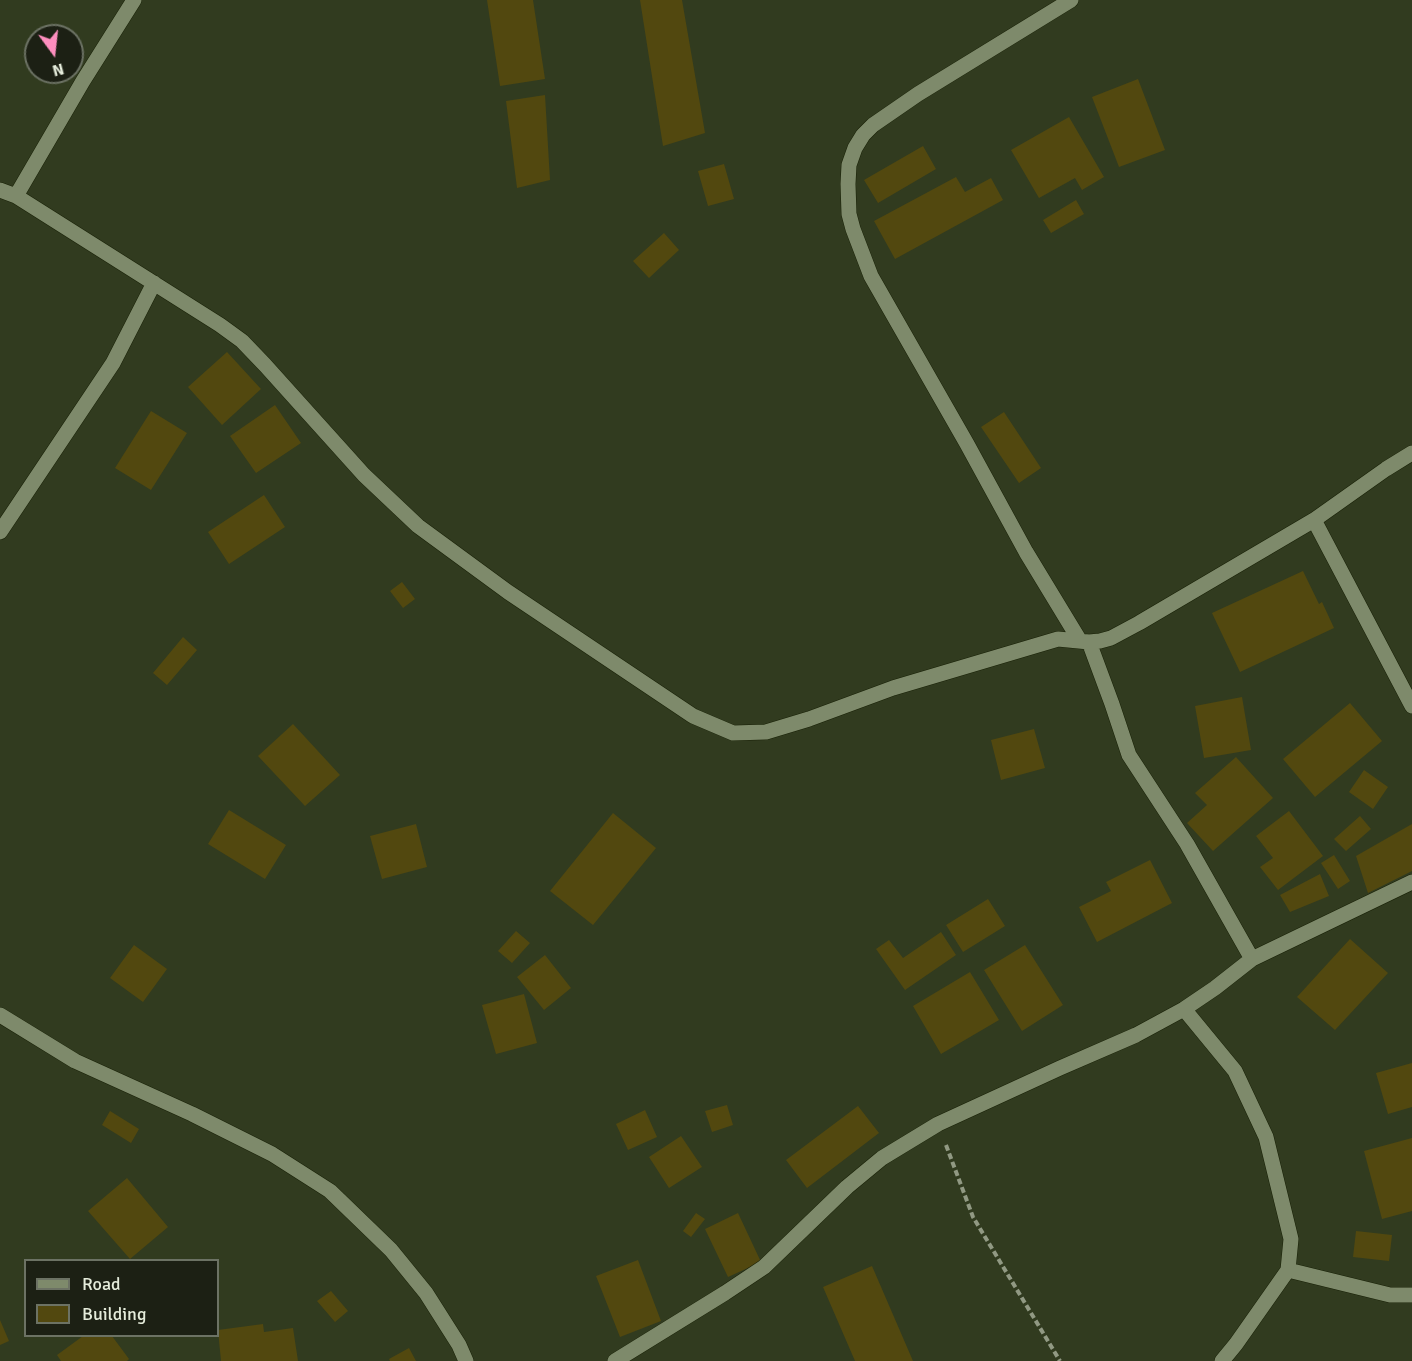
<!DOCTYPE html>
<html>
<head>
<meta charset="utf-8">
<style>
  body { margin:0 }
  #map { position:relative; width:1412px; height:1361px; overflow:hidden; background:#313b1f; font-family:Signika,sans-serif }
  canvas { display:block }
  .legend { position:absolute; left:24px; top:1259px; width:195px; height:78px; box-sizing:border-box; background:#1c2014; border:2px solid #6c7264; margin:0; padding:8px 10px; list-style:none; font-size:18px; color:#e5ecdb }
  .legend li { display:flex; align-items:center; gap:12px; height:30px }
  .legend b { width:30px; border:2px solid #6c7264 }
  .north { position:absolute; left:24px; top:24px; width:60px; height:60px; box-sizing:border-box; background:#1c2014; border:2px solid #6c7264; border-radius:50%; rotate:165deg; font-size:16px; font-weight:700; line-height:24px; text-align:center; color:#e5ecdb }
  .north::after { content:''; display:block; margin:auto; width:21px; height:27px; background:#fd8ebe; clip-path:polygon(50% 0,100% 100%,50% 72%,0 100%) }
</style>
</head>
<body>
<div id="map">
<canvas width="1412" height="1361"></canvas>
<ul class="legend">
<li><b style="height:8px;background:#7e8a6b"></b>Road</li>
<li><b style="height:16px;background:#52480f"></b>Building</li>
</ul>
<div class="north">N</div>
</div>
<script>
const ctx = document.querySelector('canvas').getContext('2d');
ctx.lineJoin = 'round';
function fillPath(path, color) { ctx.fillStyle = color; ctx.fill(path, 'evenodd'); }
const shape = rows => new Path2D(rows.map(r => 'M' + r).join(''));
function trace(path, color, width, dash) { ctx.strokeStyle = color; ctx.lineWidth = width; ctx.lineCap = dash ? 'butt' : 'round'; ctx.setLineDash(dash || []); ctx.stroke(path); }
fillPath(shape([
  [487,0,533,0,545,79,500,86],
  [640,0,682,0,705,133,663,146],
  [1138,79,1165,150,1119,167,1092,97],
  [545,95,550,180,517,188,506,101],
  [1069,117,1104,177,1082,190,1075,178,1039,198,1011,150],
  [923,146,936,169,878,203,864,180],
  [724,164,734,199,708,206,698,171],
  [956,177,965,192,991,178,1003,200,895,259,874,221],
  [1076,200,1084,214,1051,233,1043,220],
  [664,233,679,250,649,278,633,261],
  [227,352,261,389,222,425,188,387],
  [275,405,301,443,256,473,230,436],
  [151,411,187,433,151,490,115,468],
  [1004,412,1041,468,1019,483,981,427],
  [264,495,285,527,229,564,208,532],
  [1303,571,1319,604,1322,602,1334,628,1240,672,1212,613],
  [402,582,415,599,403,608,390,591],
  [183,637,197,650,167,685,153,673],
  [1242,697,1251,750,1204,758,1195,706],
  [1350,703,1382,741,1315,797,1283,759],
  [293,724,340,775,305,806,258,756],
  [1034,729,1045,768,1001,780,991,740],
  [1236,757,1273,798,1213,851,1187,823,1207,805,1195,793],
  [1364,770,1388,787,1373,809,1349,792],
  [229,810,286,845,265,879,208,844],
  [1289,811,1323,856,1278,890,1260,867,1273,858,1256,836],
  [613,813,656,848,593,925,550,891],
  [1360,816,1371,829,1346,851,1334,839],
  [416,824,427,867,382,879,370,836],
  [1412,824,1412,871,1368,893,1356,856],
  [1334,855,1350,881,1338,889,1321,863],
  [1150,860,1172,903,1097,942,1079,907,1111,891,1106,882],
  [1320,874,1329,896,1290,912,1280,895],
  [988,899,1005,926,963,952,946,925],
  [516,931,530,943,512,963,498,951],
  [941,932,956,955,905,990,876,949,889,940,903,958],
  [1350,939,1388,973,1335,1030,1297,997],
  [134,945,167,969,143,1002,110,978],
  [1025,945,1063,1005,1022,1031,984,970],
  [545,955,571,988,544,1010,517,977],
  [970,972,999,1020,941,1054,913,1006],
  [524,994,537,1043,496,1054,482,1005],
  [1412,1063,1412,1107,1388,1114,1376,1073],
  [727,1105,733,1125,712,1132,705,1111],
  [858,1106,879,1133,807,1188,786,1160],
  [645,1110,657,1137,628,1150,616,1124],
  [110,1111,139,1129,131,1143,102,1125],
  [681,1136,702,1167,669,1188,649,1157],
  [1412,1138,1412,1211,1382,1219,1364,1151],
  [127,1178,168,1227,130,1259,88,1211],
  [696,1213,705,1219,691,1237,683,1231],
  [738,1213,761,1262,728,1277,705,1229],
  [1356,1231,1392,1235,1389,1261,1353,1257],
  [638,1260,661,1321,620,1337,596,1276],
  [872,1266,913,1361,855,1361,823,1287],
  [331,1291,348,1311,335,1322,317,1301],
  [0,1320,9,1341,0,1345],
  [263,1324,264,1332,293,1328,298,1361,221,1361,218,1330],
  [83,1336,112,1336,129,1359,127,1361,61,1361,57,1355],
  [409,1348,416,1361,390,1361,389,1359]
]), '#52480f');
const minor = shape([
  [1071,0,918,94,873,125,863,135,855,148,849,165,848,184,849,214,853,229,871,276,967,444,1026,552,1080,641],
  [0,190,16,196,220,325,242,341,265,365,364,475,418,526,508,592,693,716,733,733,766,732,809,719,893,688,1058,639,1089,642,1100,641,1111,638,1139,623,1314,520,1386,469,1412,453],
  [16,196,83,81,134,0],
  [1314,520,1412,706],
  [0,532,113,363,154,283],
  [1089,642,1112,704,1129,755,1187,844,1252,959],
  [1184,1009,1235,1071,1266,1137,1291,1239,1288,1270,1236,1344,1222,1361],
  [0,1015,75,1061,192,1114,272,1154,330,1191,391,1250,426,1293,459,1345,466,1361],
  [1288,1270,1390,1295,1412,1295],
  [615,1361,725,1293,764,1267,847,1187,882,1158,938,1124,1060,1068,1136,1035,1184,1009,1215,988,1252,959,1412,882]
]);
trace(minor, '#192107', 16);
trace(shape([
  [946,1145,973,1217,1060,1361]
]), '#919983', 4, [6, 3]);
trace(minor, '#7e8a6b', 15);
</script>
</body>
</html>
